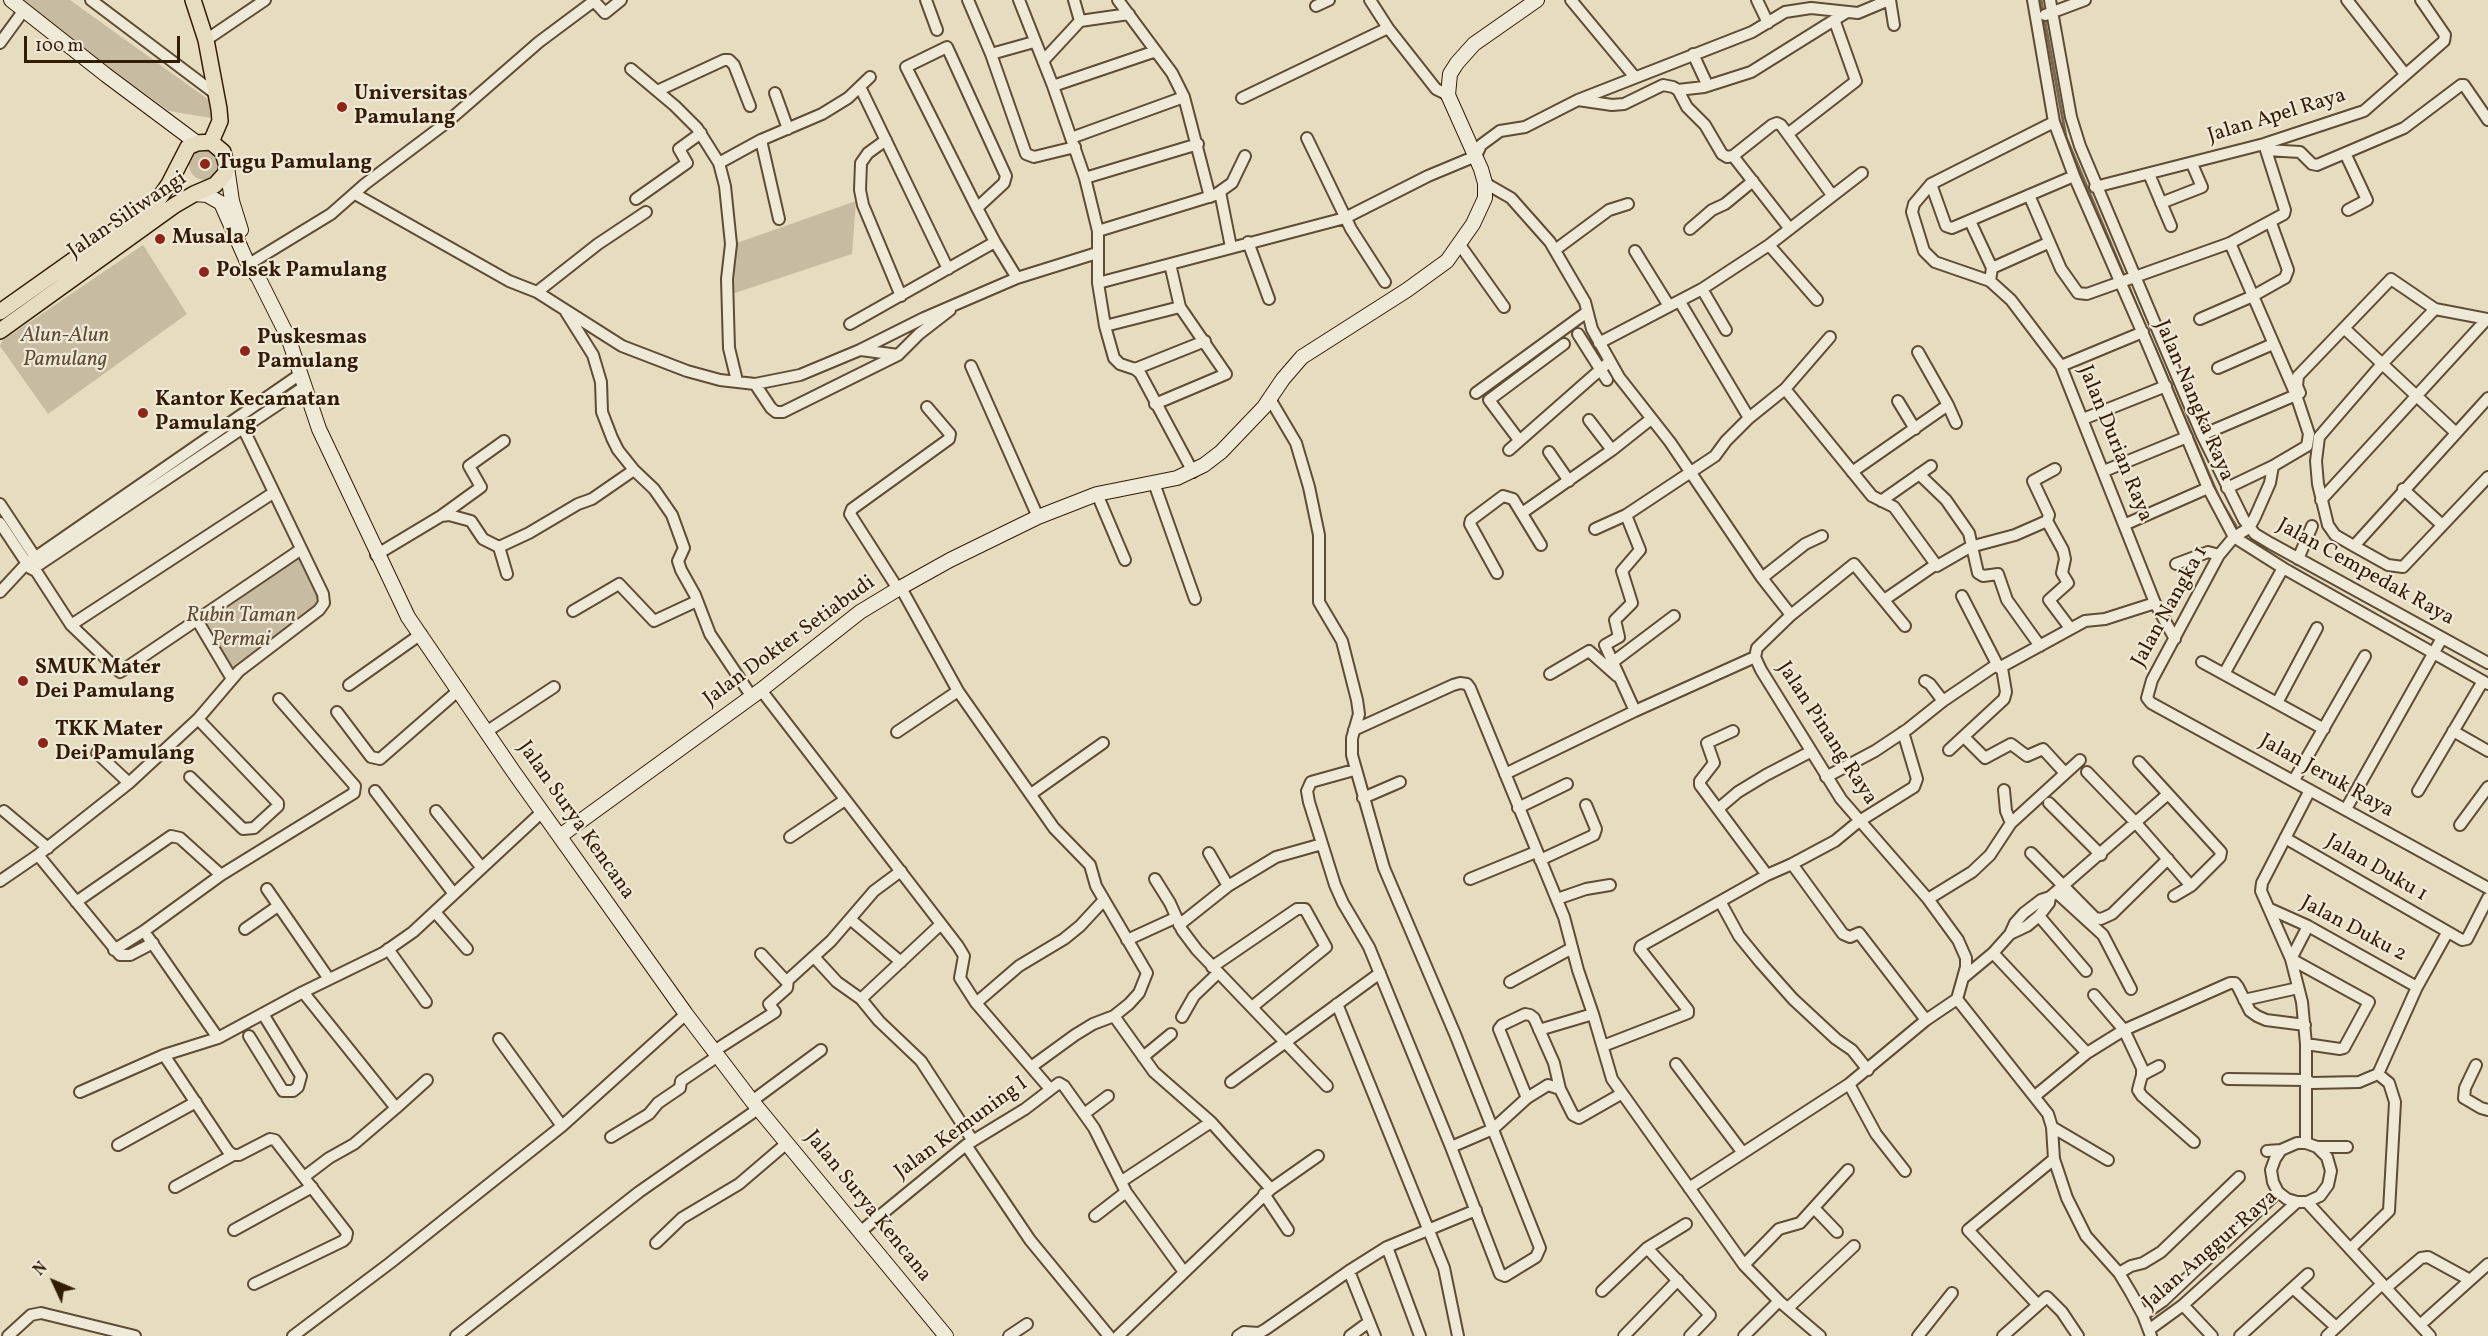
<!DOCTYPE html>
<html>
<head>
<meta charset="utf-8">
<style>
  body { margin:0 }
  #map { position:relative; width:2488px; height:1336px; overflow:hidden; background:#e6ddc1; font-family:Vollkorn,serif }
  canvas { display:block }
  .north { position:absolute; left:24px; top:1252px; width:60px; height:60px; -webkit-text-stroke:4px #efe9d7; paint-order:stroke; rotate:314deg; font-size:16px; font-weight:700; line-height:24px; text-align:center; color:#321c05 }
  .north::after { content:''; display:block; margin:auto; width:21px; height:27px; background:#321c05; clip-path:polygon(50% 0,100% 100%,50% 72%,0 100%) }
  .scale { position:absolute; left:24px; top:36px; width:156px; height:27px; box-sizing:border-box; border:3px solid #321c05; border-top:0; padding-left:8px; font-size:18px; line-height:21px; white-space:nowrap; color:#321c05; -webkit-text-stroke:4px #efe9d7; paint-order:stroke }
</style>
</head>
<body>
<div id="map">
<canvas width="2488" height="1336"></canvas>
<div class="north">N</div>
<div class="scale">100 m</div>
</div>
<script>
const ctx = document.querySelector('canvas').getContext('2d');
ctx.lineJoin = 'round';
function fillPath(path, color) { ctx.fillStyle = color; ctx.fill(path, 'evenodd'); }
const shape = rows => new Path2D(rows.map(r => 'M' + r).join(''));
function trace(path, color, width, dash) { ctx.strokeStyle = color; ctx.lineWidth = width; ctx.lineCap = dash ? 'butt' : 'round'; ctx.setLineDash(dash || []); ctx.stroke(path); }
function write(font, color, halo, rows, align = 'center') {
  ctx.font = font + ' Vollkorn,serif'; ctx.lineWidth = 4.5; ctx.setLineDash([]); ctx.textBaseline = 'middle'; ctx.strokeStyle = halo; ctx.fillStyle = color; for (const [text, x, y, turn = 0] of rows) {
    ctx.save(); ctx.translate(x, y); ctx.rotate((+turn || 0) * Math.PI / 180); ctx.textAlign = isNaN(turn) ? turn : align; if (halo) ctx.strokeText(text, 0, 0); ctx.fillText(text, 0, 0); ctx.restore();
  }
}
fillPath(shape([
  [17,0,70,0,209,100,211,118,169,111],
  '189 165a15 15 0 1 1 30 0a15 15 0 1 1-30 0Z',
  [856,201,852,254,729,295,734,244],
  [143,245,187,314,48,414,0,346,2,341],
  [300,550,324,603,232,679,197,620]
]), '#c7bca1');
trace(shape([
  [2041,0,2066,137,2147,330],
  [2155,348,2220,500,2236,526]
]), '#79684f', 3);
const street = shape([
  [91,0,217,95],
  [926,0,937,30],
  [968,0,991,54,1026,154,1034,157,1075,147],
  [1019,0,1053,86,1085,178,1098,231,1098,283,1105,326,1114,358,1120,364,1135,369,1140,373,1193,472],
  [1074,0,1080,21],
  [1118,0,1172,73,1184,97,1210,197],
  [1370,0,1388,28,1436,89,1448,95],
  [1571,0,1634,76],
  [1757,0,1768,23],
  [1890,0,1894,25],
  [2033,0,2054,122,2074,176,2147,343,2208,488,2234,537,2283,568,2488,684],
  [2050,0,2071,117,2080,146,2202,435,2244,520,2255,534,2270,543,2488,663],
  [2347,0,2405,74],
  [1316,6,1329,0],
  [2045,15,2085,0],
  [206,40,265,0],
  [0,43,24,10],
  [991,54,1034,42],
  [1043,61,1080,21,1129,14],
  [631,69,675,106,697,128,719,163,725,186,731,244,727,279,729,348,737,381],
  [1053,86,1156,51],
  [1704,87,1751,72,1847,12],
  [1678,90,1687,107,1705,125,1722,154,1727,157,1733,156,1772,125,1777,123,1781,125,1832,195],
  [657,91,724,60,729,60,734,65,750,106],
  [862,91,948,269],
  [775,93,788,129],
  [1242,98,1388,28],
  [1578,100,1612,105,1624,104,1663,85,1673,87,1678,90,1704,87,1706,82,1693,54],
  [2054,122,1931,184,1914,204,1912,212,1924,251,1935,262,1990,281,2011,300,2061,366,2155,603,2175,639],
  [1789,133,1856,81,1835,22],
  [1071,138,1184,97],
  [1307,138,1351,229,1385,282],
  [761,140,779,219],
  [886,140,868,153,861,163,860,190,863,205,901,296],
  [2266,150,2300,152,2312,164,2317,165,2404,128,2461,85,2464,85,2488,120],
  [2345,153,2367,200,2348,210],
  [1733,156,1790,229],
  [719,163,761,140,822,114,848,98,870,77],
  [2149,174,2171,226],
  [1085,178,1198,144],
  [1485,183,1511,198,1550,242,1585,302,1592,329,1619,377,1670,442,1762,578,1791,615,1757,648,1755,657,1761,670,1841,799,1928,899,1958,940,1966,958,1966,967,1957,999,2048,1114,2052,1127,2054,1159,2067,1198,2086,1236,2119,1273,2131,1293,2143,1315,2151,1336],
  [1931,184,1946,226,1952,228,2074,176],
  [2095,187,2264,144,2364,111,2444,41,2445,35,2421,0],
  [1220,192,1231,247],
  [355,194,509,281,537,292,622,346,687,371,720,380,755,384,800,375,860,350,924,318,1017,278,1097,253],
  [2029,195,2061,269,2078,293,2087,294,2230,243,2284,214,2285,210,2264,144],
  [636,199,687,163,679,149,701,133],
  [2161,203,2202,187,2192,164],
  [977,208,1004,183,1006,176,947,47,906,67,977,208,995,242,1017,278],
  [1970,221,1992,268,1990,281],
  [1690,229,1712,210,1725,204,1753,181],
  [1098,231,1215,195,1232,183,1245,156],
  [1248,242,1269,299],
  [1460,245,1504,307],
  [1769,245,1817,300],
  [1555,250,1609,210,1628,204],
  [1635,251,1669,306],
  [254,261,331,214,365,184,446,123,539,42,594,1,605,13,621,0],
  [1992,268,2048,243],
  [1098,283,1345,218,1428,176,1476,156,1481,145,1500,131,1525,127,1578,100,1752,32,1785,12,1811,8,1858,13,1889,0],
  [1702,289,1726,330],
  [537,292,598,244,646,212],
  [1680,302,1749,418],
  [2435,309,2382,364,2319,437,2316,461,2318,484,2328,525,2335,535,2354,546,2388,565,2403,567,2488,477],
  [566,312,593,355,601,382,602,412,612,438,618,450,634,470,654,489,672,515,684,548,678,561,681,570,695,595,710,634,752,697],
  [2200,319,2253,296,2285,278,2288,270,2271,223],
  [850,324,995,242],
  [1105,326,1180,307],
  [2344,328,2455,432],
  [1578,334,1607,380],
  [1599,343,1702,289,1769,245,1862,173],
  [861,350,898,355],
  [971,366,1038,517],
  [2061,366,2143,332],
  [2218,368,2273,344],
  [1135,369,1205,341],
  [755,384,771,408,776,412,783,412,898,355,919,334,950,310],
  [1785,389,1872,496,1894,507,1937,566,1970,547,2015,535,2047,521,2049,515,2033,481,2055,469],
  [1476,393,1587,312],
  [2300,393,2297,386,2298,376,2391,279,2435,309,2488,319],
  [1270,399,1296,443,1309,487,1319,535,1319,602,1342,641,1357,700,1359,714,1352,738,1352,755,1384,868,1455,1034,1540,1248,1536,1257,1505,1276,1500,1274,1451,1147,1369,947,1343,903,1335,885,1309,802,1307,791,1311,782,1354,770],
  [1898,401,1915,429],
  [1155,404,1226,374,1180,307,1170,264],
  [1948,405,1956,423],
  [2083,419,2166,386],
  [1589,420,1612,450],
  [2202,435,2296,395],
  [1519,440,1489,400,1564,344],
  [1509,450,1609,362],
  [1549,452,1569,481],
  [2273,466,2270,483,2255,517,2249,528,2234,537,2219,555,2152,680,2147,698,2151,703,2488,888],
  [2104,471,2187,437],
  [1852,472,1948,405,1918,352],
  [1919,474,1946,500,1969,533,1978,573,1983,576,1998,574,2007,600,2040,646],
  [1154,483,1195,599],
  [2227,488,2273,466,2307,446,2309,434,2296,395,2230,243],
  [2403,489,2441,524],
  [1097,494,1125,560],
  [2321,500,2487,319],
  [1881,501,1931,466],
  [0,504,39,563],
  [1522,513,1612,450,1651,419],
  [1626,515,1640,550,1622,571,1632,603,1615,620,1619,637,1605,645,1635,711],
  [441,516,449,515,471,521,483,539,499,547,529,533,578,504,592,499,634,470],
  [2047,521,2063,550,2065,559,2062,573,2068,583,2049,600,2070,628],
  [0,523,30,568,36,571,71,625,120,672,300,550],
  [2126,524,2208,488],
  [1595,529,1626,515,1715,456,1726,441,1749,418,1785,389,1830,337],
  [2354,546,2488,398],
  [499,547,507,574],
  [376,555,441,516,481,487,469,466,504,441],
  [2298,559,2312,526],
  [40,564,304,387],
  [2176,564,2208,552,2219,555],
  [1497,573,1470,524,1471,520,1503,496,1513,499,1541,545],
  [1762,578,1805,544,1822,536],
  [901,588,958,691,1054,828,1090,865,1096,886,1147,973,1139,993,1129,1004,1114,1016,1093,1024,1075,1035,1031,1067],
  [898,589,850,514,852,509,949,439,950,434,927,407],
  [0,592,27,563,299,375],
  [1962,596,1999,668,2085,621,2105,619,2155,603],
  [1884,600,1935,565],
  [573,611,619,584,654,621,697,601],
  [1791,615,1854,564,1905,626],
  [197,620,232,679],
  [71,625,273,493],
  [1613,662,1674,616],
  [2202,662,2324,729],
  [1550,674,1589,651,1617,676],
  [2224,674,2283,568],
  [349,685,421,634],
  [761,690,958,946,964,956,960,978,976,1003,1050,1089],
  [1943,701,1996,665],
  [2277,703,2317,628],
  [337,712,371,757,380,759,459,690],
  [1354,730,1453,685,1460,683,1467,684,1470,688,1564,917,1578,970,1593,1014,1612,1079,1744,1265,1779,1301,1820,1336],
  [1733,731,1707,743,1714,763,1700,781,1700,785,1767,875],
  [2453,731,2488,751],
  [486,732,554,687],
  [897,732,958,691],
  [1964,737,1985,758,2011,744,2027,756,2043,749,2065,773],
  [1949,750,2004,699,2006,692,2002,668],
  [97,753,129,783],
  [2087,772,2136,823,2191,886,2220,857,2221,852,2139,762],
  [1505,774,1635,711,1755,657],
  [190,777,243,829,254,828,278,806,278,803,198,719],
  [1826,777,1875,751,1908,729,1943,701,1930,684,1925,681],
  [2294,780,2365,656],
  [2004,790,2006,811,2011,823],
  [375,791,454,894],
  [2418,791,2483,681],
  [1031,794,1103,743],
  [1363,798,1400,782],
  [2049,803,2101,855],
  [1518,808,1567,784],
  [1718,809,1738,792,1766,775,1810,752],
  [2346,809,2442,638],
  [4,811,48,848],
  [436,811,482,868],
  [2460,825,2488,787],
  [790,837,845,800],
  [2285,838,2462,940,2467,939,2488,898],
  [1209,853,1228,886],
  [2031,853,2095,918,2101,919,2112,914,2168,859],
  [38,855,120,955,130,955,153,943],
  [1540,860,1594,835,1596,829,1586,805],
  [1792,864,1843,934,1850,937,1859,933,1926,1020],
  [1155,879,1170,903,1182,930,1197,950,1327,1086],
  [1470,879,1536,852],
  [0,881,38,855,129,783,198,719,239,671,319,610,324,603,323,594,243,428],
  [267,889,329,979],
  [2056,892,2103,935,2131,989],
  [2174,896,2191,886],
  [1557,899,1586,889,1610,885],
  [1928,899,1972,872,1990,855,2011,823,2080,760],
  [76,902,171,836,180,838,221,875],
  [1721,903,1739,936,1761,963,1793,999,1836,1039,1852,1050,1868,1070],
  [2270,909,2308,926,2417,987],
  [435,912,467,949],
  [2039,916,2086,971],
  [850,919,901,962],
  [1179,925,1228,886,1276,857,1322,844],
  [245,929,278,906],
  [2010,934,2027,926,2039,916,2049,903,2050,897],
  [148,937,218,1038],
  [1127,940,1175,918],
  [388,949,426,1002],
  [114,950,144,931,221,875,354,793,355,786,279,699],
  [1993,953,2087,1053],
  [761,954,785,980,788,980,831,941,874,891,901,871],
  [815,958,837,982,861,999,879,1021,921,1061,973,1141],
  [1212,967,1297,909,1305,909,1326,947,1252,1007],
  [1963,978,1993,953,2010,934,2015,923,2024,913,2041,900,2050,897,2168,794],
  [1510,982,1572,948],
  [303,992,396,1108,427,1080],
  [2094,995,2124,1030,2142,1068,2142,1075,2138,1090,2142,1096,2194,1142],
  [861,999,941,924],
  [2244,1000,2298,988],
  [976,1003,1019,966,1064,939,1080,926,1104,900],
  [1337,1004,1444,1268,1458,1336],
  [1114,1016,1154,1072,1211,1122,1271,1189,1118,1336],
  [1182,1017,1194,996,1218,973],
  [1539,1030,1593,1014],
  [249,1036,283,1091,293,1091,298,1087,301,1076,263,1014],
  [499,1039,562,1126],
  [2306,1044,2340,1049,2344,1048,2369,1002,2291,959,2308,926],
  [1603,1046,1688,1013,1688,1010,1640,949,1641,946,1767,875,1792,864,1835,841,1858,822,1914,787,1917,779,1903,732],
  [714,1051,775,1012,769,1004,787,988,788,980],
  [164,1055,228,1151,233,1155,239,1155,270,1139,275,1140,347,1233,346,1238,343,1241,254,1284],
  [1143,1057,1171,1034],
  [1676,1064,1743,1153],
  [2476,1065,2465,1088,2464,1098,2481,1108,2488,1110],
  [2142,1075,2159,1066],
  [2228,1079,2306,1080,2312,1083,2359,1082,2378,1074,2417,987,2447,933],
  [1231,1082,1380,973],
  [1849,1084,1876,1134,1905,1171],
  [80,1092,164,1055,218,1038,303,992,383,953,413,932,542,812],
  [2035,1096,2087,1053,2124,1030,2230,983,2235,983,2238,987,2250,1011,2257,1016,2266,1020,2305,1025],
  [1527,1098,1499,1029,1502,1025,1525,1014,1530,1015,1534,1018,1554,1063,1560,1089],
  [752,1101,821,1050],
  [1084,1114,1108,1096],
  [2052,1127,2108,1160],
  [611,1137,649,1114,658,1103,680,1088,681,1081,718,1056],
  [2306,1143,2306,1044,2302,1002,2291,959,2261,891,2262,883,2310,790],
  [118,1145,196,1102],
  [966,1145,1030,1240,1109,1336],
  [1451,1147,1493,1129,1527,1098,1548,1085,1560,1089,1573,1115,1579,1118,1621,1094],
  [2317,1147,2347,1147],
  [2267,1151,2281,1150,2297,1143,2306,1143,2317,1147,2327,1157,2331,1171,2328,1185,2320,1196,2307,1202,2297,1202,2287,1199,2278,1192,2273,1182,2271,1170,2275,1159,2281,1150],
  [304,1177,329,1158,354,1144,396,1108],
  [1122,1181,1211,1122],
  [175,1187,233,1155],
  [1689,1188,1849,1084,1926,1020,1957,999],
  [1271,1189,1318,1156],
  [1264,1194,1288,1230],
  [2307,1202,2430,1336],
  [1814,1208,1837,1232],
  [1095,1216,1126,1192],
  [234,1230,312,1187],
  [860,1232,966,1145,1025,1109,1059,1083,1064,1086,1094,1128,1126,1192,1184,1272],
  [656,1243,682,1218,739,1184,787,1143],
  [1387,1247,1420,1336],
  [1647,1248,1710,1315,1690,1336],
  [2350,1249,2389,1211,2395,1102,2389,1083,2378,1074],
  [1744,1265,1779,1229,1800,1223,1848,1170],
  [1349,1271,1375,1336],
  [2119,1273,2131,1266,2143,1263,2161,1252,2239,1177],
  [2293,1288,2336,1327],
  [2386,1288,2421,1258,2428,1257,2470,1280],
  [1602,1291,1647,1248,1686,1224],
  [2037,1304,1968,1230,2054,1159],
  [2183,1305,2212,1336],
  [1788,1308,1854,1246],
  [2143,1315,2163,1301,2278,1192],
  [2420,1325,2488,1264],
  [2150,1329,2183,1305,2297,1202],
  [8,1336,31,1315,41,1313,135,1336],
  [293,1336,390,1263,562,1126,686,1014],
  [456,1336,639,1192,758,1109],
  [1009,1336,1027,1324],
  [1238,1336,1244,1332,1259,1333,1266,1329,1349,1271,1387,1247,1476,1210],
  [1350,1336,1369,1322],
  [1624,1336,1678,1280],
  [1744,1336,1779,1301],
  [1918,1336,1952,1293],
  [2003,1336,2047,1297,2062,1312,2078,1336],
  [2240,1336,2308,1274],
  [2327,1336,2382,1284]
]);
const secondary = shape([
  [11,0,106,75,197,143],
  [227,167,232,201,241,230],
  [194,194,207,195,221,203,248,264,258,277,288,337,319,429,408,617,513,771,686,1014,752,1101,946,1336],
  [560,836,761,690,860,612,898,589,950,560,1038,517,1097,494,1177,478,1204,465,1221,452,1264,407,1283,379,1302,357,1407,290,1447,261,1473,224,1485,198,1485,183,1481,169,1448,95,1450,74,1457,63,1474,44,1537,0]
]);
const primary = shape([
  [193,0,206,40,219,109,220,121,211,142],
  [0,312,158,200,169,184,188,147,197,143,211,142,223,152,227,167,225,174,215,185,194,194,175,205,0,331]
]);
trace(street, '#5f4c34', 14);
trace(secondary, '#321c05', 16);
trace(primary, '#321c05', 18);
trace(street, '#efe9d7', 10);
trace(secondary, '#efe9d7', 14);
trace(primary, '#e6ddc1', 15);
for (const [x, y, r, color] of [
  [342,107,6,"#8f2418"],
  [205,164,6,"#8f2418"],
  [160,239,6,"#8f2418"],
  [204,272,6,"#8f2418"],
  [245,351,6,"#8f2418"],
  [143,413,6,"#8f2418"],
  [23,681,6,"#8f2418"],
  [43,743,6,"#8f2418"]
]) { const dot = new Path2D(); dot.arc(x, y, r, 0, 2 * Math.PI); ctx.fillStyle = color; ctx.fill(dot); trace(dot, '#efe9d7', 2); }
write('bold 21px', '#321c05', '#efe9d7', [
  ["Universitas",354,95],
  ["Pamulang",354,119],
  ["Tugu Pamulang",217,164],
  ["Musala",172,239],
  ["Polsek Pamulang",216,272],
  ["Puskesmas",257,339],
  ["Pamulang",257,363],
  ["Kantor Kecamatan",155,401],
  ["Pamulang",155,425],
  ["SMUK Mater",35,669],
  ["Dei Pamulang",35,693],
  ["TKK Mater",55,731],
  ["Dei Pamulang",55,755]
], 'left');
write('21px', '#321c05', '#efe9d7', [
  ["Jalan Apel Raya",2277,117,-17],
  ["Jalan Siliwangi",128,216,-34],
  ["Jalan Nangka Raya",2193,401,67],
  ["Jalan Durian Raya",2114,444,68],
  ["Jalan Cempedak Raya",2365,573,29],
  ["Jalan Nangka 1",2171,607,-61],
  ["Jalan Dokter Setiabudi",790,642,-36],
  ["Jalan Pinang Raya",1826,734,57],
  ["Jalan Jeruk Raya",2326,777,29],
  ["Jalan Surya Kencana",575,821,55],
  ["Jalan Duku 1",2376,869,30],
  ["Jalan Duku 2",2353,930,28],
  ["Jalan Kemuning I",962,1129,-36],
  ["Jalan Surya Kencana",867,1207,51],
  ["Jalan Anggur Raya",2211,1251,-41]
]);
write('italic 21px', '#5f4c34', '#efe9d7', [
  ["Alun-Alun",65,337],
  ["Pamulang",65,361],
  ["Rubin Taman",241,617],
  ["Permai",241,641]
]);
</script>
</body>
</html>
